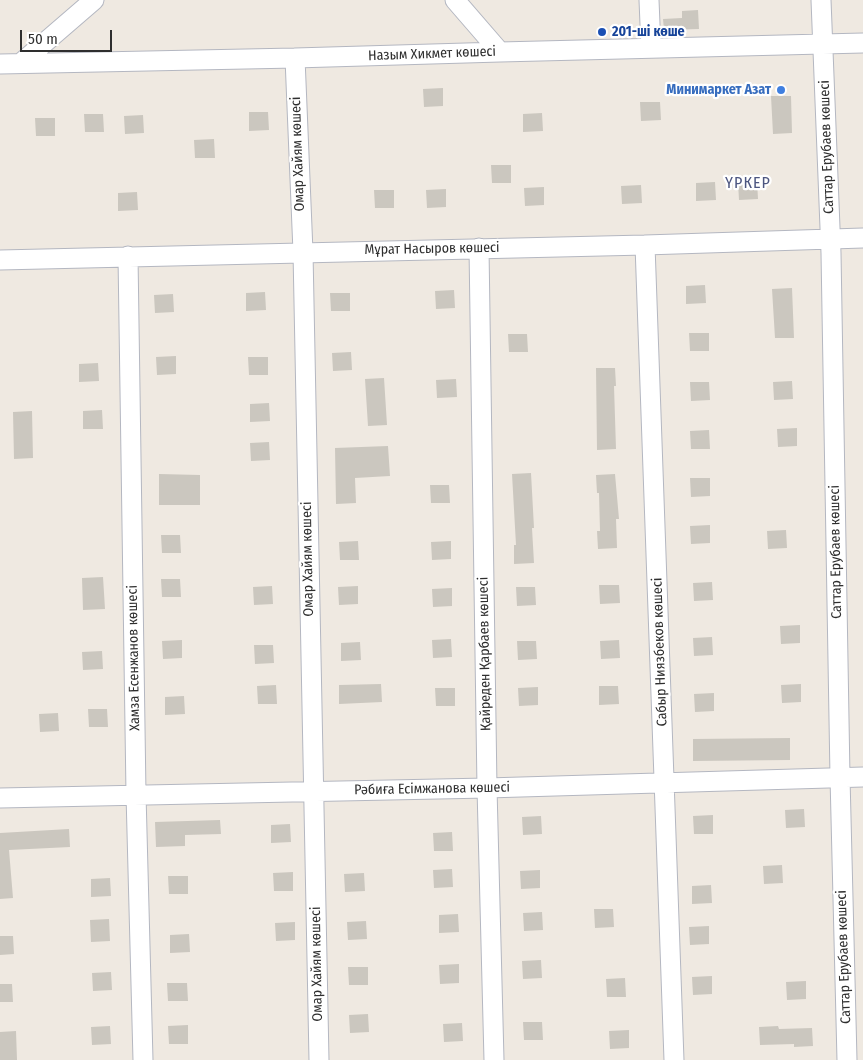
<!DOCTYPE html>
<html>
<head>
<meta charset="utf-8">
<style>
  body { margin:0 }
  #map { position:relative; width:863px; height:1060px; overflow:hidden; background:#efe9e1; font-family:"Fira Sans Condensed",sans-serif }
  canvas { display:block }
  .scale { position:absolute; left:20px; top:30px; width:92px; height:22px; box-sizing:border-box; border:2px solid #2e2e2e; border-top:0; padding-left:6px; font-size:15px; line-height:18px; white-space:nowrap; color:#2e2e2e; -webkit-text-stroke:4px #fff; paint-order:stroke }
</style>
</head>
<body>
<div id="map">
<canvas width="863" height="1060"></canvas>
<div class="scale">50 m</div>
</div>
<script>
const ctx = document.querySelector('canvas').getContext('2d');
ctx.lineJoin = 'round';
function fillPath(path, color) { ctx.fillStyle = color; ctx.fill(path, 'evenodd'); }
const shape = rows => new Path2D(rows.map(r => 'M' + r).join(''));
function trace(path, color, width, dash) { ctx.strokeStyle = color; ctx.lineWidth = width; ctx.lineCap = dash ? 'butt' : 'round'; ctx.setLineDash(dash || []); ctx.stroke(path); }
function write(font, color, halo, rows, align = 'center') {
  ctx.font = font + ' "Fira Sans Condensed",sans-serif'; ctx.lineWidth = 4.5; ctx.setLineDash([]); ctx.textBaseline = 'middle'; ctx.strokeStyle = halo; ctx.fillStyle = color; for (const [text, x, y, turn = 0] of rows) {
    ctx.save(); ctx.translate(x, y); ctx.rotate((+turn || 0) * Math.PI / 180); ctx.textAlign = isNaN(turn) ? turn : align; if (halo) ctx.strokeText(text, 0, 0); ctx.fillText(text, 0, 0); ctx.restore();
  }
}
fillPath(shape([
  [698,10,699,29,664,30,663,19,682,18,682,11],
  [443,88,443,106,424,107,423,89],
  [771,96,791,96,792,133,773,134],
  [640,102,660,102,661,120,641,121],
  [249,112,268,112,269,130,249,131],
  [542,113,543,131,523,132,523,114],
  [84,114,103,114,104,132,85,132],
  [143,115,144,133,125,134,124,116],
  [35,118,55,118,55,136,36,136],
  [214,139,215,158,195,158,194,140],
  [491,165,511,165,511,183,492,183],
  [757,181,758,199,739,200,738,182],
  [715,182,716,200,696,201,696,183],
  [641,185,642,203,622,204,621,186],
  [544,187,544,205,525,206,524,188],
  [446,189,446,207,427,208,426,190],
  [374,190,394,190,394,208,375,208],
  [137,192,138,210,118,211,118,193],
  [705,285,706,303,686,304,686,286],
  [792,288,794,338,775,338,772,289],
  [454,290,455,308,436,309,435,291],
  [265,292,266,310,246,311,246,293],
  [330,293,350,293,350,311,331,311],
  [173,294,174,312,155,313,154,295],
  [689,333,709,333,709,351,690,351],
  [508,334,527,334,528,352,509,352],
  [351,352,352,370,333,371,332,353],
  [176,356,176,374,157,375,156,357],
  [248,357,268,357,268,375,249,375],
  [98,363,99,381,79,382,79,364],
  [596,368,615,368,616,386,614,386,616,449,597,450],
  [384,378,387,425,368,426,365,379],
  [456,379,457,397,437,398,436,380],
  [792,381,793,399,774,400,773,382],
  [690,382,709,382,710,400,691,401],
  [269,403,270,421,250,422,250,404],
  [102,410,103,429,83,429,83,411],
  [32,411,33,458,14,459,13,412],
  [797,428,797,446,778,447,777,429],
  [709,430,710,449,691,449,690,431],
  [269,442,270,460,251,461,250,443],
  [388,446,390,476,355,478,356,503,336,504,335,448],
  [531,473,534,528,532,528,534,563,514,564,514,545,516,545,512,474],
  [159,474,200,475,200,505,159,505],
  [615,474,619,519,616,519,617,548,598,549,597,531,600,531,599,493,597,493,596,475],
  [690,478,710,478,710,496,691,497],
  [430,485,449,485,450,503,431,503],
  [710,525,710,543,691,544,690,526],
  [786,530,787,548,768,549,767,531],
  [161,535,180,535,181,553,162,553],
  [358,541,359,560,340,560,339,542],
  [451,541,451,559,432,560,431,542],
  [103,577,105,609,83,610,82,578],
  [161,579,180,579,181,597,162,597],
  [712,582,713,600,694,601,693,583],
  [599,585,619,585,620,603,600,604],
  [272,586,273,604,254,605,253,587],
  [358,586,358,604,339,605,338,587],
  [516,587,535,587,536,605,517,606],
  [452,588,452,606,433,607,432,589],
  [800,625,800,643,781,644,780,626],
  [712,637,713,655,694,656,693,638],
  [451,639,452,657,433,658,432,640],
  [182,640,182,658,163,659,162,641],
  [619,640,620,658,601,659,600,641],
  [517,641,536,641,537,659,518,660],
  [360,642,361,660,341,661,341,643],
  [254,645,273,645,274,663,255,664],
  [102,651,103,669,83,670,82,652],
  [381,684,382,702,339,704,339,685],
  [801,684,801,702,782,703,781,685],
  [276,685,277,704,258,704,257,686],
  [599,686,618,686,619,704,599,705],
  [538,687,538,705,519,706,518,688],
  [435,688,455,688,455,706,436,706],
  [714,693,714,711,695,712,694,694],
  [184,696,185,714,165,715,165,697],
  [88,709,107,709,108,727,89,727],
  [58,713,59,731,40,732,39,714],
  [790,738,790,760,693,761,693,739],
  [804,809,805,827,786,828,785,810],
  [713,815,713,834,694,834,693,816],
  [541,816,542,834,523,835,522,817],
  [220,820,221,834,185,835,185,846,156,847,155,822],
  [290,824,291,842,271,843,271,825],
  [69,829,70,847,9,850,13,898,0,899,0,833],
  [452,832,453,851,434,851,433,833],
  [782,865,783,883,764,884,763,866],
  [452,869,453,887,434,888,433,870],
  [540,870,540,888,521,889,520,871],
  [293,872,293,891,274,891,273,873],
  [364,873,365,891,345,892,344,874],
  [168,876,188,876,188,894,169,894],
  [110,878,111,896,91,897,91,879],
  [711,885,712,903,692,904,692,886],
  [594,909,613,909,614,927,595,928],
  [542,912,543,930,524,931,523,913],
  [458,914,459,932,439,933,439,915],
  [109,919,110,941,91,942,90,920],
  [366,921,367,939,348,940,347,922],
  [295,922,295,940,276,941,275,923],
  [709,926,709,944,690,945,689,927],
  [189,934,190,952,170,953,170,935],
  [0,936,13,936,14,954,0,955],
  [541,960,542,978,523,979,522,961],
  [459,964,459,983,440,984,439,965],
  [348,967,368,967,368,985,349,985],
  [111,972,112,990,93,991,92,973],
  [712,976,712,994,693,995,692,977],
  [625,978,626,997,607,997,606,979],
  [806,981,806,999,787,1000,786,982],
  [167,983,187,983,188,1001,168,1001],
  [0,984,12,984,13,1002,0,1002],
  [368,1014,369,1032,350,1033,349,1015],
  [523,1022,542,1022,543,1040,524,1040],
  [462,1023,463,1041,444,1042,443,1024],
  [188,1025,188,1044,169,1044,168,1026],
  [110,1026,111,1044,92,1045,91,1027],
  [778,1026,779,1029,812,1028,813,1046,794,1047,794,1044,760,1045,759,1027],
  [629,1030,629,1048,610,1049,609,1031],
  [16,1031,17,1060,0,1060,0,1032]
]), '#cbc7bf');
const minor = shape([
  [455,0,500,52],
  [649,0,651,48],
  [821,0,831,253,840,777,847,1060],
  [295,58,303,252,319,1060],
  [21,63,94,0],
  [0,64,295,58,500,52,863,43],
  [645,245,674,1060],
  [479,248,487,788,494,1060],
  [128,256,136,794,143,1060],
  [0,260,645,245,863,238],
  [0,798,487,788,863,777]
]);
trace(minor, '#b4b7c1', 21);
trace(minor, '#fff', 19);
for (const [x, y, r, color] of [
  [602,32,5,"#1a4fb4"],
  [781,90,5,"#3f7fe0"]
]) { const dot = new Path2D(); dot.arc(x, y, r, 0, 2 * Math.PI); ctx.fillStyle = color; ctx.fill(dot); trace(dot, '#fff', 2); }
write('bold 14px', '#164399', '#fff', [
  ["201-ші көше",612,32]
], 'left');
write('14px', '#2e2e2e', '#fff', [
  ["Назым Хикмет көшесі",432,54,-2],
  ["Саттар Ерубаев көшесі",827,147,-92],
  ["Омар Хайям көшесі",298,154,-92],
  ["Мұрат Насыров көшесі",432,249,-1],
  ["Саттар Ерубаев көшесі",836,552,-91],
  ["Омар Хайям көшесі",308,559,-91],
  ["Сабыр Ниязбеков көшесі",660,652,-92],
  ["Қайреден Қарбаев көшесі",485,654,-91],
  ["Хамза Есенжанов көшесі",134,658,-91],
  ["Рәбиға Есімжанова көшесі",432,789,-1],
  ["Саттар Ерубаев көшесі",844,957,-92],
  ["Омар Хайям көшесі",317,964,-91]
]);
write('bold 14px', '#366cbe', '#fff', [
  ["Минимаркет Азат",771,90]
], 'right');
ctx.letterSpacing = '1px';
write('16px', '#4d5680', '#fff', [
  ["ҮРКЕР",748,184]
]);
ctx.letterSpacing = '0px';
</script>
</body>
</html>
